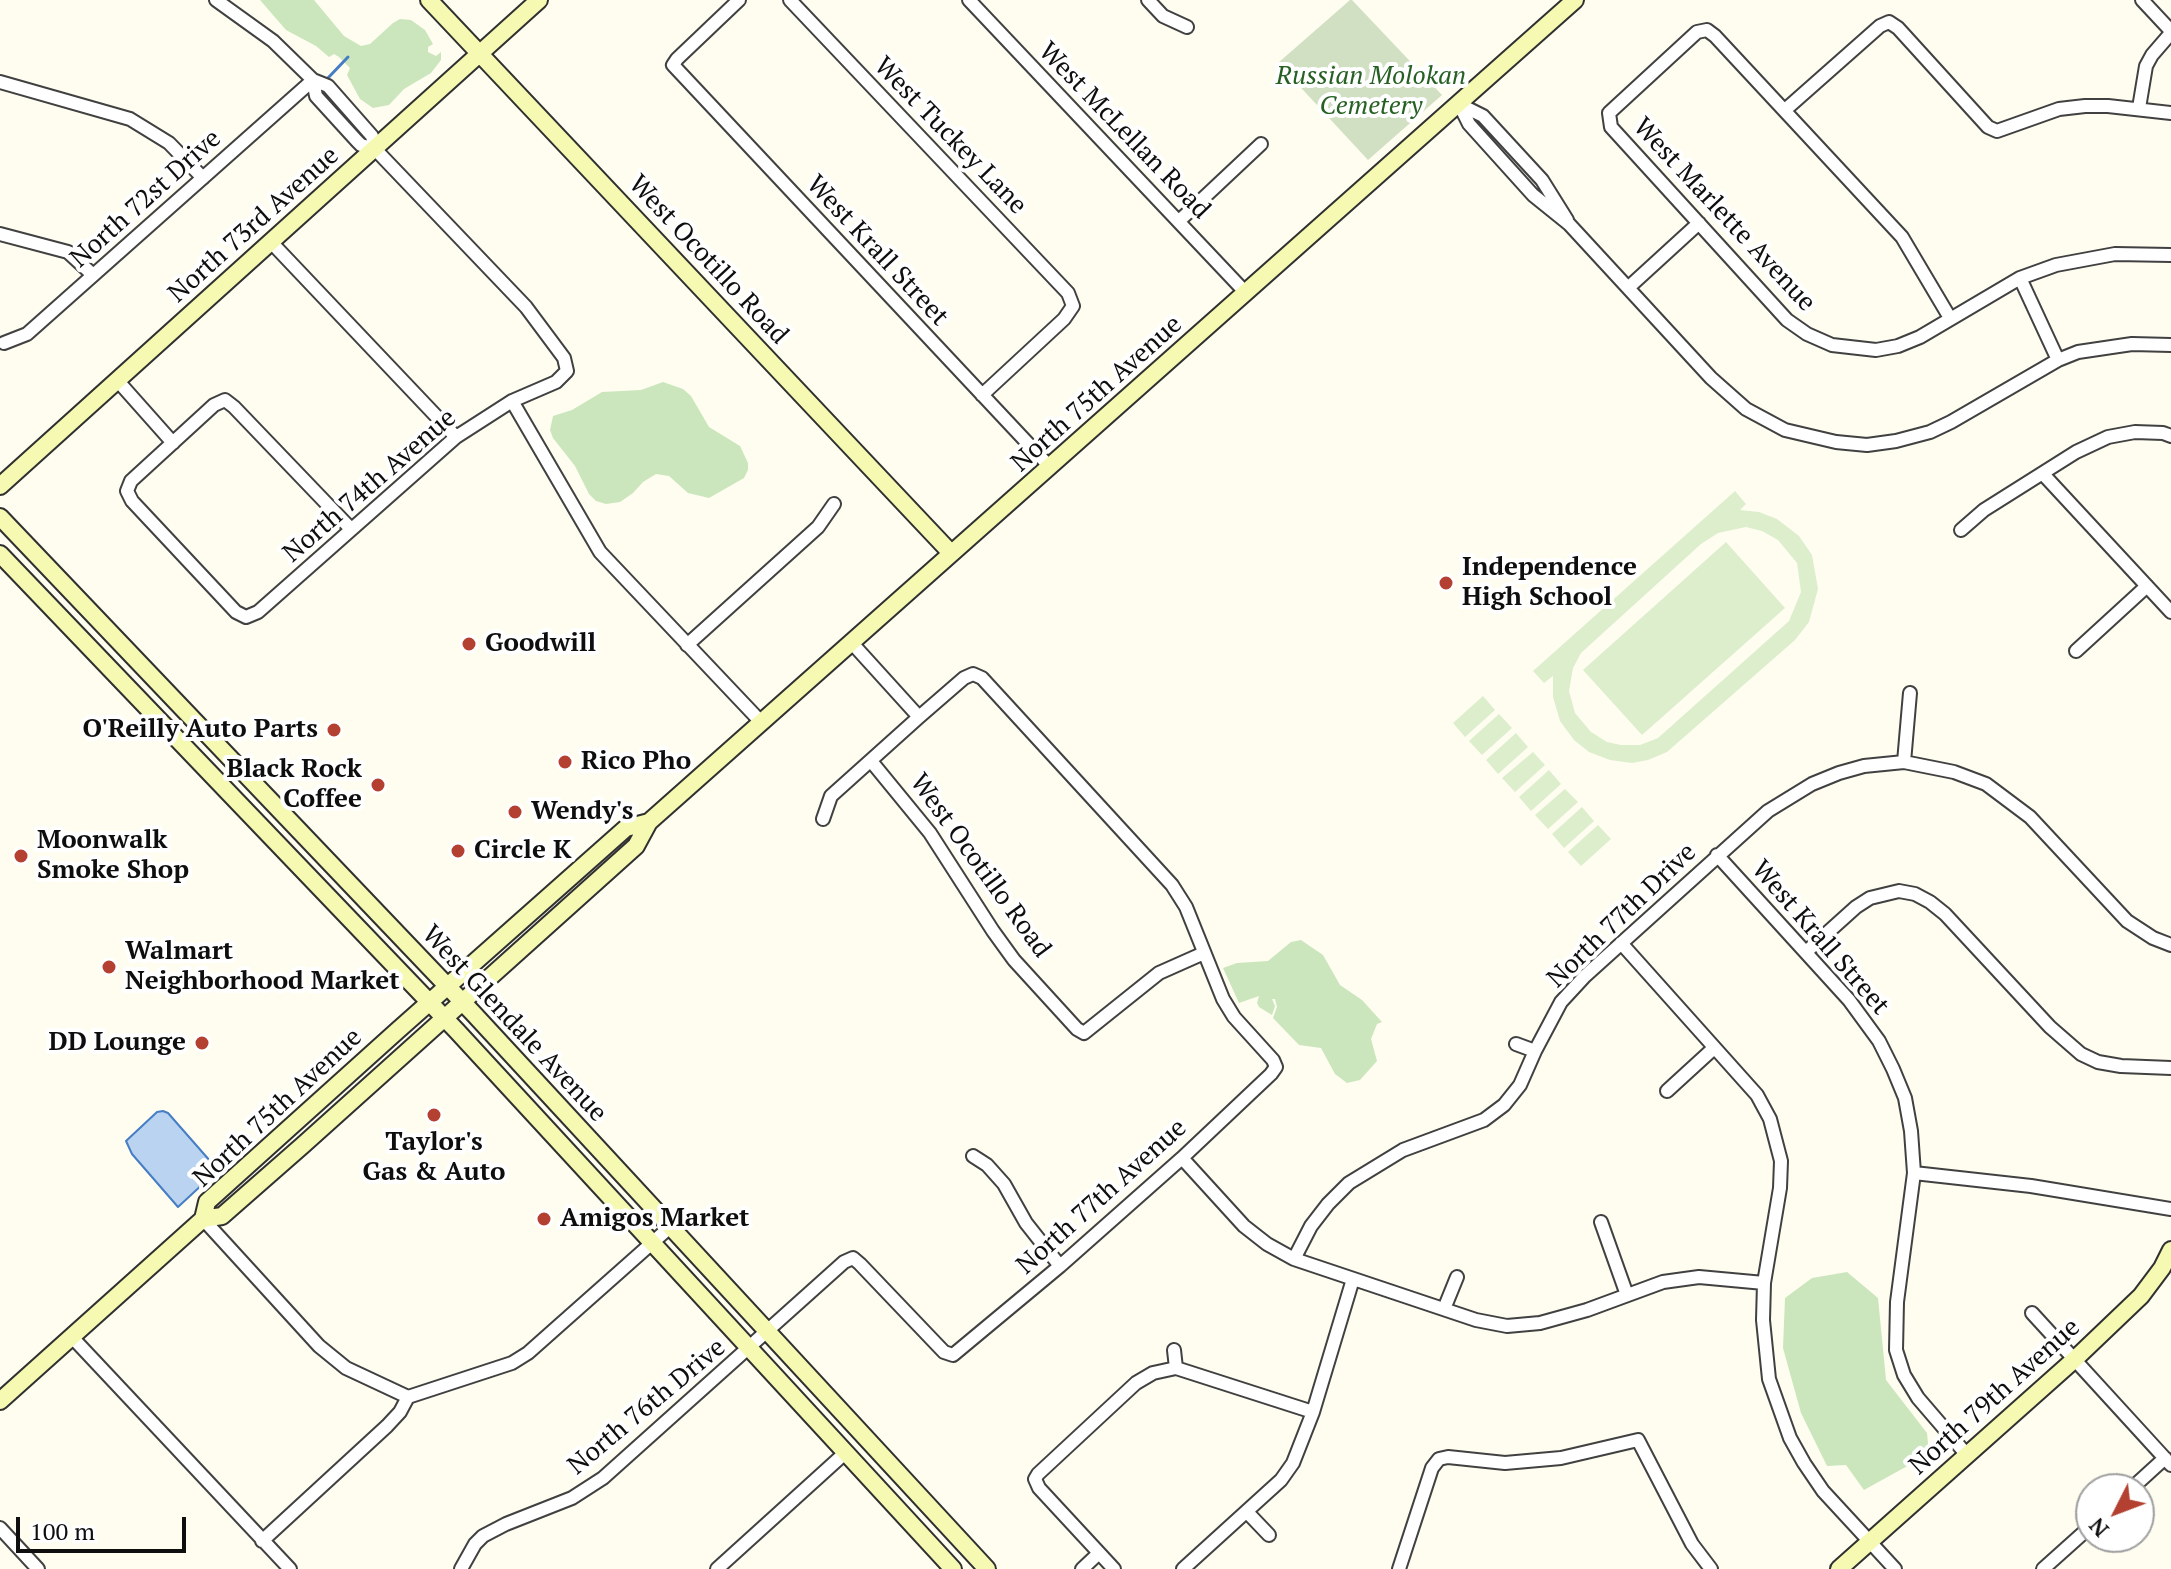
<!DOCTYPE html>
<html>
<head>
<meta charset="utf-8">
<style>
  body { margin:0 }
  #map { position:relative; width:2171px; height:1569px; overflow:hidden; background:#fefdf0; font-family:"PT Serif",serif }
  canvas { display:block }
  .north { position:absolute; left:2075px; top:1473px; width:80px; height:80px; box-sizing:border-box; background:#fff; border:2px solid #9f9f9f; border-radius:50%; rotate:228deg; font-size:22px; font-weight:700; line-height:32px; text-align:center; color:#0e0e0e }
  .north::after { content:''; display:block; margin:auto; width:28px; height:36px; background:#b34031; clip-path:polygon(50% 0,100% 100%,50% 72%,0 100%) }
  .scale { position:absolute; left:16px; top:1517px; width:170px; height:36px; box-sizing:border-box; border:4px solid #0e0e0e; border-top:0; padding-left:10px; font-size:24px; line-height:28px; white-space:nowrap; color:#0e0e0e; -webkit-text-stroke:6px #fff; paint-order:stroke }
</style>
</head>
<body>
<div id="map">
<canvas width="2171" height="1569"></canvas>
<div class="north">N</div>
<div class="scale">100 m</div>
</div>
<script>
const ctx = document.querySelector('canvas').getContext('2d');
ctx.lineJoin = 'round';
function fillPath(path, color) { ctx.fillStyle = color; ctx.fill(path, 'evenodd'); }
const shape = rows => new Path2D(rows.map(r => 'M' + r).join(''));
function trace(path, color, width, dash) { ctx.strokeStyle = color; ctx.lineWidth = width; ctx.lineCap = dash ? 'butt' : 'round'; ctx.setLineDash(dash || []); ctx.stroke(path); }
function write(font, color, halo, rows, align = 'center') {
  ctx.font = font + ' "PT Serif",serif'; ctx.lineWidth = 8; ctx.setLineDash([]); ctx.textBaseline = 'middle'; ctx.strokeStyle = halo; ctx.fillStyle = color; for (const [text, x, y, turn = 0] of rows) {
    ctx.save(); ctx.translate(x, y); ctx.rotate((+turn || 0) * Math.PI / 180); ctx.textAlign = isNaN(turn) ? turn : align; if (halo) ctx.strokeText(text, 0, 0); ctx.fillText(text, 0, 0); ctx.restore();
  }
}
fillPath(shape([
  [260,0,314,0,344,36,361,46,370,44,393,23,400,19,411,20,425,30,433,44,428,47,428,52,436,56,441,52,441,60,431,73,404,89,389,105,373,108,360,99,347,75,350,68,339,57,334,54,329,57,316,46,286,30],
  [663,382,683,389,691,396,709,427,740,446,748,463,748,470,744,478,709,498,688,493,669,476,656,474,643,482,633,493,620,502,606,504,596,501,589,494,575,466,553,438,550,430,553,416,572,410,602,392,641,390],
  [1301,940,1323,955,1340,985,1362,1000,1382,1022,1377,1024,1371,1039,1377,1061,1360,1080,1347,1083,1335,1074,1321,1048,1299,1045,1273,1018,1277,1007,1275,999,1272,999,1275,1006,1272,1015,1259,1007,1257,1003,1259,996,1239,1003,1223,968,1237,963,1268,961,1291,942],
  [1847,1272,1878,1298,1886,1380,1927,1433,1929,1454,1864,1490,1846,1465,1827,1466,1801,1413,1783,1348,1785,1298,1812,1278]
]), '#cbe6bc');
fillPath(shape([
  [1350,0,1352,0,1442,95,1368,160,1278,63]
]), '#d1dfc3');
fillPath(shape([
  [1735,491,1746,504,1740,510,1759,512,1777,519,1799,536,1812,555,1818,589,1809,622,1795,640,1667,752,1648,760,1632,763,1610,760,1589,752,1574,740,1560,721,1553,697,1553,676,1544,683,1533,671],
  [1746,527,1762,531,1778,540,1797,563,1801,592,1789,621,1658,738,1640,745,1621,745,1607,742,1591,732,1575,713,1569,691,1573,668,1581,653,1701,544,1718,533],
  [1726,542,1785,608,1642,735,1583,670],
  [1483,696,1495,710,1465,737,1453,723],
  [1499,714,1512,728,1482,755,1469,741],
  [1516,733,1528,747,1498,774,1486,760],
  [1533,752,1545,765,1515,792,1502,778],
  [1549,770,1561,784,1531,811,1519,797],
  [1565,789,1578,802,1548,829,1535,815],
  [1582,807,1594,821,1564,848,1552,834],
  [1598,825,1611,839,1581,866,1568,852]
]), '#ddeecd');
const water = shape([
  [163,1111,168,1113,218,1170,178,1207,132,1154,126,1141,157,1112,163,1111]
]);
fillPath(water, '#b9d3f1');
trace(water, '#467dc3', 2);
trace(shape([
  [327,79,348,57]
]), '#467dc3', 3);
const street = shape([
  [216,0,273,41,313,80,328,86,372,136,375,149,526,307,564,358,567,371,556,382,512,401,456,437,258,612,246,617,236,612,132,501,127,491,131,481,214,405,225,400,234,407,351,529],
  [739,0,677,59,673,65,1050,467],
  [790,0,1068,293,1073,306,1064,319,982,395],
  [969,0,1246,293],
  [1148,0,1163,16,1187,27],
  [2142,0,2171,31],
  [313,80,316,96,357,141,361,145,375,149],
  [0,82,130,119,169,143,203,178],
  [1459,104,1469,124,1533,195,1569,224,1711,378,1746,409,1785,430,1836,442,1867,445,1896,441,1930,432,1951,422,2058,360,2078,352,2132,344,2171,345],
  [1459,104,1483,116,1542,180,1567,220],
  [2139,108,2146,66,2152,55,2171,33],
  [1785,110,1880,26,1889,22,1898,28,1988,127,1997,131,2059,109,2085,106,2108,106,2171,113],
  [1179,221,1261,144],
  [0,234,68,252,93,275],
  [271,242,456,437],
  [2020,278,2058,360],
  [1629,287,1699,223],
  [1950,318,1902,237,1715,36,1707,30,1697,32,1609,113,1611,127,1787,320,1807,334,1832,345,1876,350,1898,346,1920,337,2020,278,2056,265,2115,254,2171,255],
  [4,343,27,334,313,80],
  [117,380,173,443],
  [512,401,600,552,761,722],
  [2043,474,2171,612],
  [1961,530,1984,510,2076,452,2108,437,2135,432,2163,433,2171,436],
  [851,642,919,717],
  [687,645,818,527,834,504],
  [2076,651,2147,586],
  [871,761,930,833,993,931,1014,960,1077,1029,1084,1033,1159,973,1204,953],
  [1904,762,1910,693],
  [1717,855,1849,1000,1879,1041,1893,1069,1905,1098,1911,1131,1914,1173,1897,1302,1896,1350,1904,1375,1918,1398,1967,1455],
  [1621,943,1757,1095,1770,1119,1781,1161,1780,1188,1764,1283,1763,1320,1769,1379,1790,1438,1804,1463,1823,1491,1895,1569],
  [1806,952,1856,907,1870,898,1899,891,1915,894,1930,902,1945,914,2050,1027,2081,1054,2098,1062,2121,1066,2171,1068],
  [1516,1044,1535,1051],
  [1667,1091,1714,1048],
  [973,1156,987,1165,1004,1184,1026,1223,1060,1266],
  [1182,1158,1244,1226,1267,1244,1294,1259,1476,1320,1507,1326,1540,1323,1587,1310,1663,1282,1699,1277,1764,1283],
  [1914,1173,2031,1186,2171,1209],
  [203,1219,319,1346,346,1368,408,1397],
  [1601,1222,1627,1295],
  [1294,1259,1311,1226,1328,1204,1349,1183,1403,1150,1484,1120,1504,1105,1520,1085,1535,1051,1561,1002,1585,976,1768,811,1812,784,1839,773,1864,766,1904,762,1954,772,1986,784,2030,817,2127,921,2153,938,2171,945],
  [1444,1309,1457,1277],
  [2032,1313,2171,1465],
  [71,1336,290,1569],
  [1174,1350,1176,1368],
  [2131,1489,2165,1458],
  [1247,1512,1269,1535],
  [0,1528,38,1569],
  [262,1541,387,1426,400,1412,408,1397,512,1363,528,1353,670,1227],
  [461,1569,475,1544,483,1536,506,1524,572,1498,603,1478,844,1262,853,1258,860,1264,944,1352,953,1355,1060,1266,1182,1158,1271,1074,1276,1067,1273,1060,1234,1017,1223,999,1186,907,1172,885,982,678,973,674,964,678,919,717,831,796,823,819],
  [717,1569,845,1453],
  [1082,1569,1099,1553],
  [1114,1569,1039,1488,1035,1479,1038,1474,1136,1383,1153,1373,1176,1368,1313,1412],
  [1183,1569,1281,1480,1293,1463,1313,1412,1353,1279],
  [1399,1569,1432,1468,1439,1459,1448,1457,1505,1463,1561,1458,1638,1440,1692,1544,1711,1569],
  [2043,1569,2091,1526]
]);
const secondary = shape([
  [429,0,951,553],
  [0,486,539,0],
  [0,517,473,1013,987,1569],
  [0,554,456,1030,953,1569],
  [203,1219,207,1202,397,1031,626,828,649,822],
  [0,1401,203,1219,222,1216,303,1145,636,846,649,822,1575,0],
  [1839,1569,2075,1359,2141,1296,2162,1268,2171,1250]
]);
trace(street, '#414141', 16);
trace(secondary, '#303030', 20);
trace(street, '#fff', 12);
trace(secondary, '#f5f9b1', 16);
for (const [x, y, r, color] of [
  [1446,583,8,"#b34031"],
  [469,644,8,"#b34031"],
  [334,730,8,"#b34031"],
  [565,762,8,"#b34031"],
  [378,785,8,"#b34031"],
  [515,812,8,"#b34031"],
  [458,851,8,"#b34031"],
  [21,856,8,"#b34031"],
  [109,967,8,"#b34031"],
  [202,1043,8,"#b34031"],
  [434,1115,8,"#b34031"],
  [544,1219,8,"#b34031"]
]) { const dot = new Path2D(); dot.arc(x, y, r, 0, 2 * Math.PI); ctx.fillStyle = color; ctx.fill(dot); trace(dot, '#fff', 3); }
write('italic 26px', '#266123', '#fff', [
  ["Russian Molokan",1371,77],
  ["Cemetery",1371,107]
]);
write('26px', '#0e0e0e', '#fff', [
  ["West McLellan Road",1124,131,46],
  ["West Tuckey Lane",950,136,46],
  ["North 72st Drive",146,199,-42],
  ["West Marlette Avenue",1724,215,47],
  ["North 73rd Avenue",254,225,-42],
  ["West Krall Street",877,251,47],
  ["West Ocotillo Road",708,260,47],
  ["North 75th Avenue",1097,394,-42],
  ["North 74th Avenue",370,486,-41],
  ["West Ocotillo Road",980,866,54],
  ["North 77th Drive",1622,916,-44],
  ["West Krall Street",1820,938,49],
  ["West Glendale Avenue",514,1024,47],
  ["North 75th Avenue",278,1108,-43],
  ["North 77th Avenue",1102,1197,-42],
  ["North 79th Avenue",1995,1397,-42],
  ["North 76th Drive",647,1407,-40]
]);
write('bold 26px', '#0e0e0e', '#fff', [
  ["Independence",1462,568],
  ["High School",1462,598],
  ["Goodwill",485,644],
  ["O'Reilly Auto Parts",318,730,"right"],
  ["Rico Pho",581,762],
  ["Black Rock",362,770,"right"],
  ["Coffee",362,800,"right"],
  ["Wendy's",531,812],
  ["Moonwalk",37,841],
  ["Smoke Shop",37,871],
  ["Circle K",474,851],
  ["Walmart",125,952],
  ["Neighborhood Market",125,982],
  ["DD Lounge",186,1043,"right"],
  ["Taylor's",434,1143,"center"],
  ["Gas & Auto",434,1173,"center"],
  ["Amigos Market",560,1219]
], 'left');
</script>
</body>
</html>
